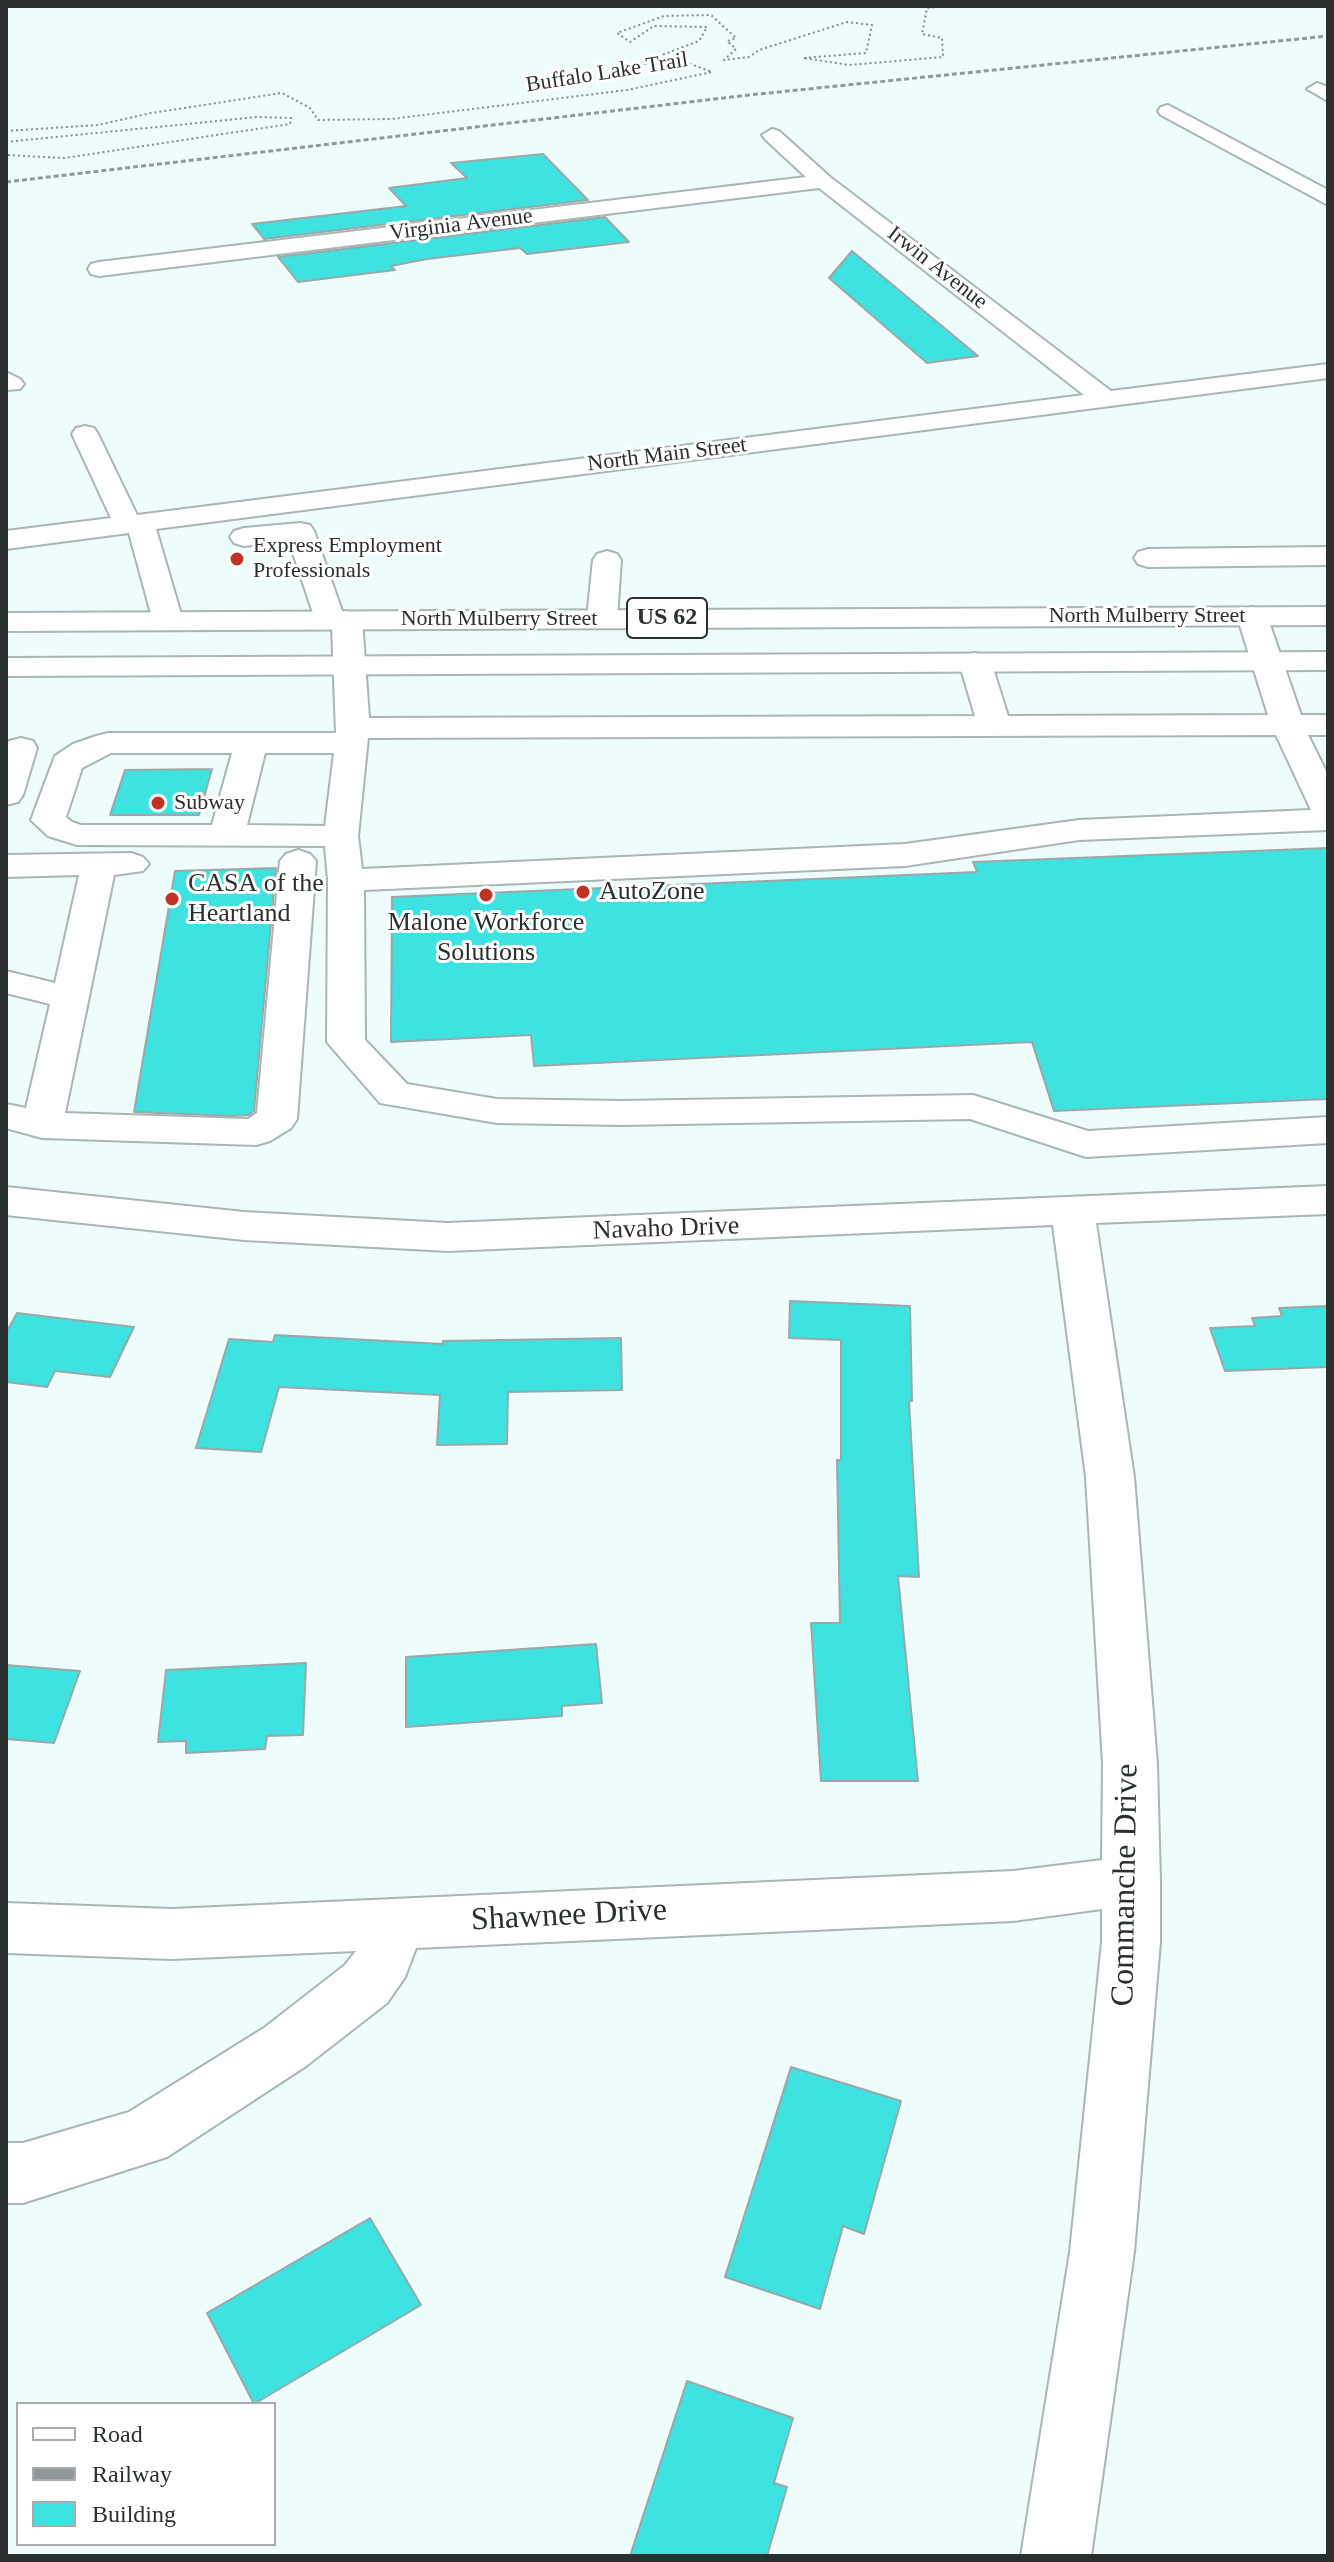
<!DOCTYPE html>
<html>
<head>
<meta charset="utf-8">
<style>
  body { margin:0 }
  #map { position:relative; width:1334px; height:2562px; overflow:hidden; background:#effcfc; font-family:Georgia,serif }
  canvas { display:block }
  .frame { position:absolute; inset:0; border:8px solid #2a2f2f; pointer-events:none }
  .legend { position:absolute; left:16px; top:2402px; width:260px; height:144px; box-sizing:border-box; background:#fff; border:2px solid #aaacac; margin:0; padding:10px 14px; list-style:none; font-size:24px; color:#2a2f2f }
  .legend li { display:flex; align-items:center; gap:16px; height:40px }
  .legend b { width:40px; border:2px solid #aaacac }
</style>
</head>
<body>
<div id="map">
<canvas width="1334" height="2562"></canvas>
<div class="frame"></div>
<ul class="legend">
<li><b style="height:10px;background:#fff"></b>Road</li>
<li><b style="height:10px;background:#909999"></b>Railway</li>
<li><b style="height:22px;background:#3de2e1"></b>Building</li>
</ul>
</div>
<script>
const ctx = document.querySelector('canvas').getContext('2d');
ctx.lineJoin = 'round';
function fillPath(path, color) { ctx.fillStyle = color; ctx.fill(path, 'evenodd'); }
const shape = rows => new Path2D(rows.map(r => 'M' + r).join(''));
function trace(path, color, width, dash) { ctx.strokeStyle = color; ctx.lineWidth = width; ctx.lineCap = dash ? 'butt' : 'round'; ctx.setLineDash(dash || []); ctx.stroke(path); }
function write(font, color, halo, rows, align = 'center') {
  ctx.font = font + ' Georgia,serif'; ctx.lineWidth = 6; ctx.setLineDash([]); ctx.textBaseline = 'middle'; ctx.strokeStyle = halo; ctx.fillStyle = color; for (const [text, x, y, turn = 0] of rows) {
    ctx.save(); ctx.translate(x, y); ctx.rotate((+turn || 0) * Math.PI / 180); ctx.textAlign = isNaN(turn) ? turn : align; if (halo) ctx.strokeText(text, 0, 0); ctx.fillText(text, 0, 0); ctx.restore();
  }
}
const building = shape([
  [543,154,588,200,264,239,252,224,406,206,389,188,467,178,451,163,543,154],
  [605,217,629,242,527,254,520,248,427,259,391,266,395,270,298,282,278,257,605,217],
  [852,251,978,356,927,363,829,278,852,251],
  [212,769,199,815,110,815,125,770,212,769],
  [1328,848,1328,1099,1054,1111,1032,1042,534,1066,531,1035,391,1042,392,897,977,872,973,862,1328,848],
  [276,868,254,1111,249,1115,234,1116,134,1112,175,871,276,868],
  [790,1301,910,1306,912,1401,909,1401,919,1577,898,1576,918,1781,821,1781,811,1623,840,1623,837,1460,841,1460,841,1340,789,1338,790,1301],
  [1328,1306,1328,1367,1225,1371,1210,1328,1255,1326,1252,1318,1282,1316,1279,1308,1328,1306],
  [17,1313,134,1327,110,1377,55,1371,47,1387,6,1382,6,1333,17,1313],
  [275,1335,443,1344,443,1341,621,1338,622,1390,508,1392,507,1444,437,1445,440,1395,279,1387,261,1452,196,1448,229,1339,273,1342,275,1335],
  [596,1644,602,1703,562,1706,562,1716,406,1727,406,1657,596,1644],
  [306,1663,303,1735,267,1736,265,1749,186,1753,186,1741,158,1742,166,1670,306,1663],
  [6,1665,80,1671,54,1743,6,1739,6,1665],
  [791,2067,901,2101,864,2234,843,2226,820,2309,725,2277,791,2067],
  [370,2218,421,2305,254,2404,207,2313,370,2218],
  [687,2381,793,2418,774,2483,787,2487,767,2556,630,2556,687,2381]
]);
fillPath(building, '#3de2e1');
trace(building, '#9ba8a8', 2);
const minor = shape([
  [1317,83,1328,87,1328,101,1307,89,1317,83],
  [1168,105,1328,190,1328,205,1161,115,1158,111,1161,107,1168,105],
  [772,129,779,131,830,177,1111,391,1328,364,1328,378,156,529,183,621,179,627,168,630,157,627,153,621,129,533,6,549,6,531,111,518,72,434,76,428,85,426,94,428,98,434,137,515,1084,395,819,188,99,276,91,274,88,269,91,264,99,262,806,177,765,139,762,135,772,129],
  [6,372,20,379,24,384,20,389,6,390,6,372],
  [300,523,310,525,314,531,342,611,358,613,362,619,369,718,975,716,959,662,964,655,975,653,986,655,991,662,1008,716,1268,715,1237,616,1241,610,1252,607,1263,610,1267,616,1301,715,1328,715,1328,735,1308,735,1328,775,1328,830,1079,840,905,866,364,890,365,1040,407,1084,497,1099,621,1101,973,1095,1088,1131,1328,1117,1328,1143,1086,1157,970,1119,621,1125,497,1123,380,1103,327,1042,328,880,325,846,77,845,48,836,31,820,55,756,73,744,96,736,108,733,336,733,332,627,319,625,315,619,289,541,244,546,234,543,230,537,234,531,244,528,300,523],
  [1276,735,1311,810,1079,820,905,844,362,869,358,836,368,738,1276,735],
  [111,753,232,753,212,825,81,825,72,822,66,817,82,768,111,753],
  [265,753,334,753,325,826,247,825,265,753],
  [1328,547,1328,565,1148,567,1138,564,1134,558,1138,552,1148,549,1328,547],
  [607,551,617,554,621,560,617,618,613,624,602,627,591,624,587,618,593,560,597,554,607,551],
  [21,738,33,741,37,748,23,795,18,802,6,805,6,746,9,741,21,738],
  [298,850,310,854,316,861,297,1119,291,1128,270,1141,256,1145,42,1138,6,1128,6,1104,26,1108,50,1004,6,993,6,971,55,983,79,875,6,877,6,855,131,853,143,857,149,864,143,871,114,875,65,1113,248,1119,257,1113,280,861,286,854,298,850],
  [1328,1186,1328,1214,1096,1223,1134,1477,1157,1764,1160,1881,1160,1942,1134,2252,1091,2556,1021,2556,1070,2252,1102,1942,1102,1909,1013,1921,416,1948,405,1977,387,2003,306,2066,167,2157,23,2203,6,2203,6,2143,23,2143,129,2112,264,2028,345,1965,356,1951,172,1959,6,1953,6,1903,172,1909,1013,1871,1102,1860,1103,1764,1086,1477,1053,1225,448,1251,244,1240,6,1215,6,1187,244,1212,448,1223,1328,1186]
]);
const major = shape([
  [1328,607,1328,625,6,631,6,613,1328,607],
  [1328,652,1328,670,6,676,6,658,1328,652]
]);
trace(minor, '#a8b6b5', 4);
trace(major, '#a8b6b5', 4);
trace(shape([
  [6,131,98,125,151,113,282,93,310,108,318,120,391,119,627,90,712,72,691,64,638,64,699,41,707,27,654,26,630,42,617,33,664,16,711,15,736,38,727,41,736,49,724,60,749,57,759,50,847,22,872,25,866,53,803,58,849,65,943,57,942,38,922,34,927,8,949,6],
  [6,142,257,117,291,118,290,124,64,158,6,155]
]), '#838c8c', 2, [2, 3]);
fillPath(minor, '#fff');
fillPath(major, '#fff');
trace(shape([
  [6,182,749,95,1328,36]
]), '#909999', 3, [5, 3]);
for (const [x, y, r, color] of [
  [237,559,8,"#c03324"],
  [158,803,8,"#c03324"],
  [583,892,8,"#c03324"],
  [486,895,8,"#c03324"],
  [172,899,8,"#c03324"]
]) { const dot = new Path2D(); dot.arc(x, y, r, 0, 2 * Math.PI); ctx.fillStyle = color; ctx.fill(dot); trace(dot, '#fff', 3); }
write('22px', '#2a2f2f', '#fff', [
  ["Buffalo Lake Trail",607,73,-9],
  ["Virginia Avenue",461,225,-7],
  ["Irwin Avenue",937,268,38],
  ["North Main Street",667,455,-7],
  ["North Mulberry Street",1147,616],
  ["North Mulberry Street",499,619]
]);
write('22px', '#2a2f2f', '#fff', [
  ["Express Employment",253,546],
  ["Professionals",253,571],
  ["Subway",174,803]
], 'left');
for (const [x, y, w] of [
  [667,618,80]
]) { const box = new Path2D(); box.roundRect(x - w / 2, y - 20, w, 40, 6); ctx.fillStyle = '#fff'; ctx.fill(box); trace(box, '#2a2f2f', 2); }
write('bold 24px', '#2a2f2f', null, [
  ["US 62",667,618]
]);
write('26px', '#2a2f2f', '#fff', [
  ["CASA of the",188,884],
  ["Heartland",188,914],
  ["AutoZone",599,892],
  ["Malone Workforce",486,923,"center"],
  ["Solutions",486,953,"center"]
], 'left');
write('26px', '#2a2f2f', '#fff', [
  ["Navaho Drive",666,1229,-2]
]);
write('32px', '#2a2f2f', '#fff', [
  ["Commanche Drive",1126,1885,-89],
  ["Shawnee Drive",569,1916,-3]
]);
</script>
</body>
</html>
